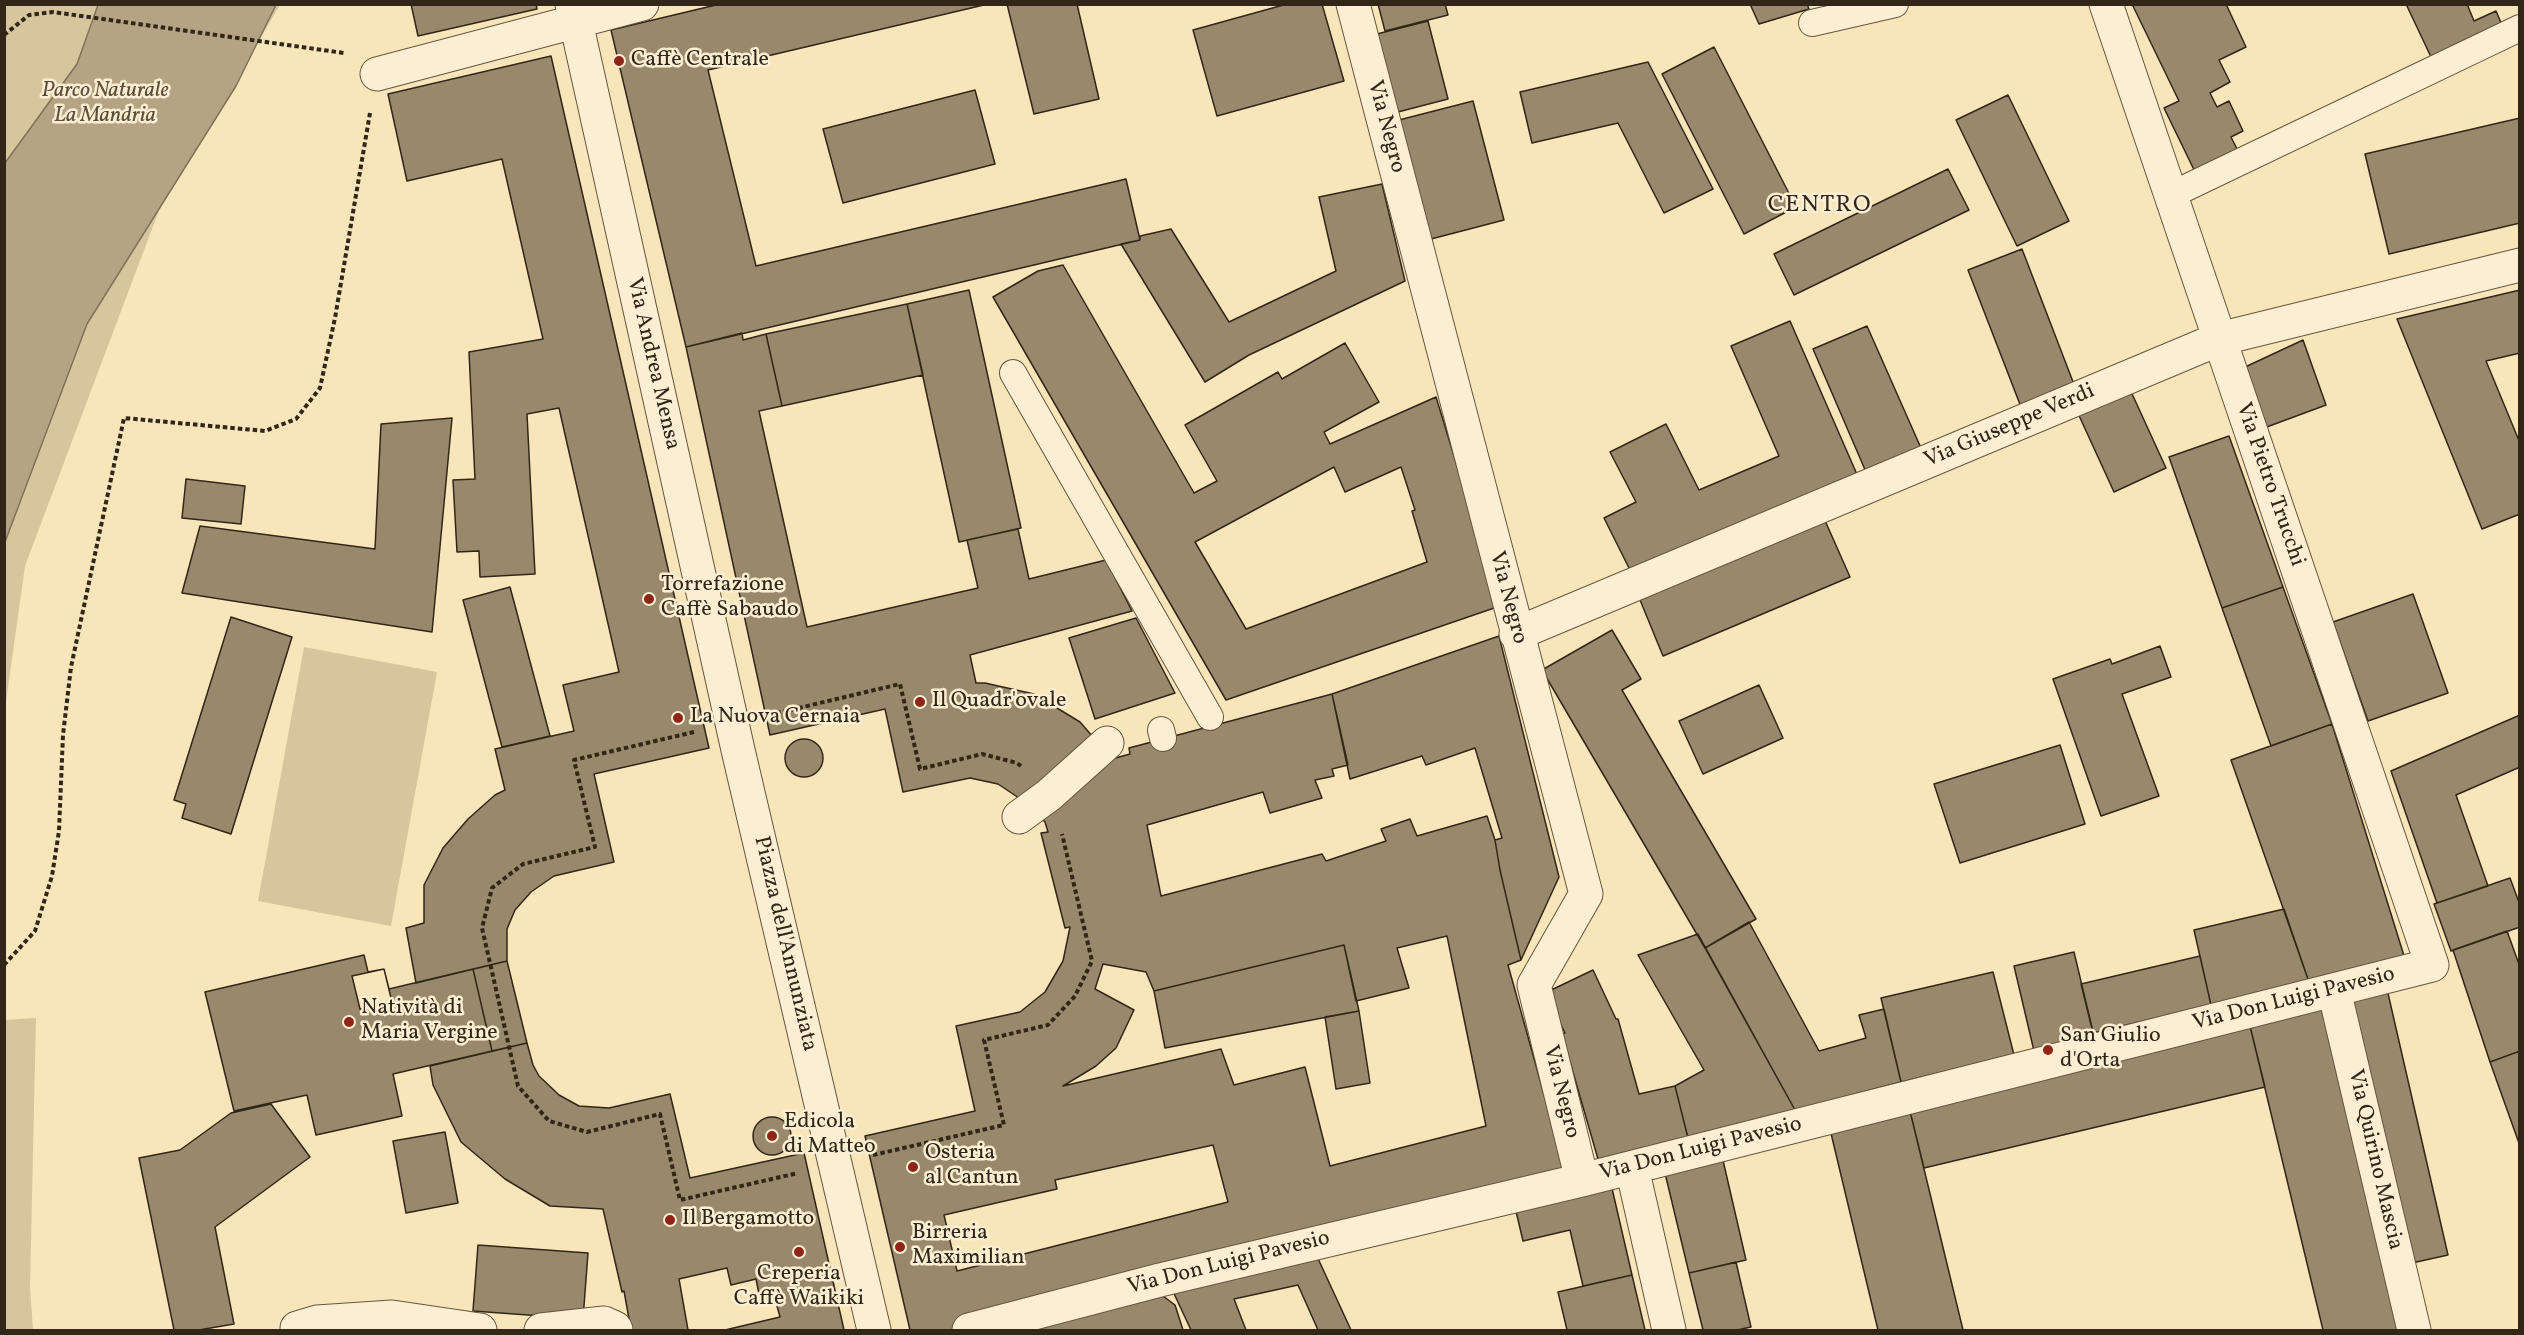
<!DOCTYPE html>
<html>
<head>
<meta charset="utf-8">
<style>
  body { margin:0 }
  #map { position:relative; width:2524px; height:1335px; overflow:hidden; background:#f9e5ba; font-family:Vollkorn,serif }
  canvas { display:block }
  .frame { position:absolute; inset:0; border:6px solid #322618; pointer-events:none }
</style>
</head>
<body>
<div id="map">
<canvas width="2524" height="1335"></canvas>
<div class="frame"></div>
</div>
<script>
const ctx = document.querySelector('canvas').getContext('2d');
ctx.lineJoin = 'round';
function fillPath(path, color) { ctx.fillStyle = color; ctx.fill(path, 'evenodd'); }
const shape = rows => new Path2D(rows.map(r => 'M' + r).join(''));
function trace(path, color, width, dash) { ctx.strokeStyle = color; ctx.lineWidth = width; ctx.lineCap = dash ? 'butt' : 'round'; ctx.setLineDash(dash || []); ctx.stroke(path); }
function write(font, color, halo, rows, align = 'center') {
  ctx.font = font + ' Vollkorn,serif'; ctx.lineWidth = 5; ctx.setLineDash([]); ctx.textBaseline = 'middle'; ctx.strokeStyle = halo; ctx.fillStyle = color; for (const [text, x, y, turn = 0] of rows) {
    ctx.save(); ctx.translate(x, y); ctx.rotate((+turn || 0) * Math.PI / 180); ctx.textAlign = isNaN(turn) ? turn : align; if (halo) ctx.strokeText(text, 0, 0); ctx.fillText(text, 0, 0); ctx.restore();
  }
}
fillPath(shape([
  [5,5,280,5,161,205,25,566,5,709],
  [304,647,437,672,391,926,258,901],
  [36,1018,30,1287,33,1330,5,1330,5,1020]
]), '#d7c59e');
const water = shape([
  [98,5,276,5,236,86,87,324,5,542,5,163,77,64,98,5]
]);
fillPath(water, '#b5a483');
trace(water, '#817258', 1.5);
const building = shape([
  [411,4,536,4,537,9,418,36,411,4],
  [720,4,988,4,708,70,756,266,1126,179,1140,240,686,347,611,30,720,4],
  [1007,4,1077,4,1099,99,1034,114,1007,4],
  [1287,4,1322,4,1344,81,1217,116,1193,30,1287,4],
  [1378,4,1445,4,1448,15,1385,31,1378,4],
  [1750,4,1807,4,1809,9,1759,24,1750,4],
  [2132,4,2226,4,2246,47,2219,60,2230,82,2210,93,2217,107,2229,101,2243,131,2231,137,2240,155,2197,176,2164,108,2179,101,2132,4],
  [2406,4,2467,4,2474,21,2496,11,2502,25,2432,59,2406,4],
  [1428,21,1448,99,1394,113,1373,35,1428,21],
  [1714,47,1796,207,1744,234,1662,74,1714,47],
  [551,56,709,748,594,774,614,862,554,876,531,892,515,910,507,929,507,961,416,983,406,928,424,923,424,885,443,848,468,819,495,795,505,790,495,749,574,731,563,685,619,672,559,408,527,414,535,574,480,577,479,551,457,552,453,480,475,479,469,352,543,339,502,159,407,181,388,94,551,56],
  [1648,62,1713,189,1664,213,1618,123,1532,143,1520,92,1648,62],
  [975,90,995,164,843,203,823,129,975,90],
  [2008,95,2069,221,2017,246,1956,120,2008,95],
  [1473,101,1504,220,1431,239,1399,120,1473,101],
  [2520,118,2520,223,2389,254,2365,154,2520,118],
  [1948,169,1969,210,1794,295,1774,254,1948,169],
  [1382,184,1405,281,1249,355,1205,382,1121,244,1140,240,1140,236,1171,229,1229,322,1336,271,1319,197,1382,184],
  [2022,249,2075,387,2021,407,1968,270,2022,249],
  [1063,265,1194,493,1217,481,1185,425,1278,372,1282,379,1345,343,1379,402,1324,432,1330,444,1436,397,1500,606,1226,700,993,297,1038,271,1063,265],
  [1334,467,1345,492,1401,467,1415,510,1412,511,1427,562,1246,629,1195,542,1334,467],
  [969,290,1021,528,959,542,907,304,969,290],
  [2520,290,2520,353,2486,361,2520,443,2520,514,2482,529,2397,319,2520,290],
  [907,304,923,375,782,406,766,334,907,304],
  [1790,321,1859,479,1633,576,1604,518,1636,502,1610,452,1666,424,1699,490,1779,456,1731,346,1790,321],
  [1867,326,1921,448,1866,472,1813,349,1867,326],
  [742,333,743,340,766,334,782,406,759,411,807,627,978,588,967,540,1018,529,1029,579,1106,560,1132,611,970,655,976,683,985,683,1034,694,1080,722,1112,759,1130,754,1129,748,1332,694,1348,765,1332,769,1334,776,1315,780,1322,798,1270,813,1263,792,1147,825,1161,896,1322,854,1326,861,1386,841,1381,829,1410,819,1417,836,1487,816,1495,840,1500,870,1521,960,1508,965,1565,1170,969,1330,910,1330,865,1136,975,1111,956,1026,1020,1012,1045,992,1063,961,1070,927,1065,928,1041,833,1048,832,1045,822,1022,800,998,784,970,778,903,792,885,709,770,735,686,347,742,333],
  [1447,936,1486,1126,1330,1166,1305,1067,1234,1085,1221,1049,1063,1086,1096,1066,1116,1048,1134,1010,1095,989,1103,964,1146,972,1154,991,1344,945,1356,1001,1409,988,1397,948,1447,936],
  [1213,1145,1228,1202,957,1271,944,1215,1057,1189,1055,1180,1213,1145],
  [2303,340,2326,405,2264,428,2243,368,2303,340],
  [2128,385,2166,468,2114,492,2076,409,2128,385],
  [452,418,432,632,182,593,200,526,375,549,381,424,452,418],
  [2229,436,2283,587,2222,608,2169,457,2229,436],
  [186,479,245,486,241,524,182,518,186,479],
  [1823,516,1850,577,1663,656,1638,595,1823,516],
  [510,587,550,736,502,747,463,600,510,587],
  [2283,587,2332,724,2271,746,2222,608,2283,587],
  [2413,594,2448,693,2368,721,2333,622,2413,594],
  [231,617,292,637,231,834,182,818,186,804,174,800,231,617],
  [1136,618,1175,693,1095,719,1069,638,1136,618],
  [1612,630,1641,679,1622,690,1756,919,1705,948,1542,670,1612,630],
  [1499,636,1559,877,1521,960,1500,870,1495,840,1502,838,1475,748,1426,765,1422,756,1350,779,1332,694,1499,636],
  [2160,646,2171,677,2122,694,2159,796,2101,816,2053,679,2110,659,2112,664,2160,646],
  [1759,685,1783,738,1703,774,1679,721,1759,685],
  [2520,715,2520,767,2456,795,2488,886,2437,903,2391,771,2520,715],
  [2332,724,2405,959,2309,982,2231,760,2332,724],
  '785 758a19 19 0 1 1 38 0a19 19 0 1 1-38 0Z',
  [2060,745,2085,824,1960,863,1934,784,2060,745],
  [2510,878,2520,905,2520,927,2451,951,2434,904,2510,878],
  [2284,909,2309,982,2211,1005,2194,930,2284,909],
  [1749,922,1819,1051,1866,1038,1859,1015,1884,1009,1901,1082,1795,1110,1705,948,1749,922],
  [2507,931,2520,967,2520,1051,2490,1062,2453,950,2507,931],
  [1698,934,1795,1110,1688,1138,1675,1086,1704,1070,1638,955,1698,934],
  [1344,945,1359,1011,1165,1048,1154,991,1344,945],
  [2074,952,2094,1036,2034,1051,2014,966,2074,952],
  [364,955,368,972,384,969,389,989,473,969,492,1051,393,1074,402,1116,316,1135,307,1095,234,1111,205,992,364,955],
  [2200,956,2211,1005,2093,1033,2081,984,2200,956],
  [507,961,527,1043,492,1051,473,969,507,961],
  [384,969,392,1002,360,1009,352,976,384,969],
  [1593,970,1616,1019,1618,1019,1639,1094,1675,1086,1688,1138,1598,1159,1562,1034,1565,1033,1545,993,1593,970],
  [1993,972,2014,1055,1901,1082,1881,998,1993,972],
  [2387,989,2448,1255,2403,1265,2343,1000,2387,989],
  [2325,1002,2403,1330,2323,1330,2250,1026,2325,1002],
  [1359,1011,1370,1083,1336,1089,1325,1017,1359,1011],
  [2250,1026,2265,1087,1924,1168,1909,1107,2250,1026],
  [527,1043,533,1065,539,1076,559,1095,579,1106,609,1108,670,1094,690,1178,804,1153,844,1330,725,1330,780,1317,774,1295,760,1299,756,1279,731,1285,727,1268,679,1279,688,1330,631,1330,624,1291,622,1292,603,1209,550,1206,505,1179,461,1142,433,1085,430,1066,527,1043],
  [2520,1051,2520,1146,2490,1062,2520,1051],
  [271,1104,310,1157,215,1227,234,1324,199,1330,174,1330,139,1158,180,1150,231,1113,271,1104],
  [1909,1107,1963,1330,1878,1330,1829,1125,1909,1107],
  '753 1136a19 19 0 1 1 38 0a19 19 0 1 1-38 0Z',
  [445,1132,458,1203,406,1213,393,1141,445,1132],
  [1722,1156,1746,1260,1689,1273,1664,1169,1722,1156],
  [1611,1184,1632,1275,1583,1286,1570,1230,1523,1241,1515,1207,1611,1184],
  [478,1245,588,1253,583,1319,473,1311,478,1245],
  [1315,1252,1351,1330,1318,1330,1298,1285,1234,1299,1246,1330,1191,1330,1170,1285,1315,1252],
  [1736,1262,1751,1327,1737,1330,1703,1330,1689,1273,1736,1262],
  [1632,1275,1645,1330,1567,1330,1558,1292,1632,1275],
  [1159,1293,1175,1305,1183,1330,992,1330,1159,1293]
]);
fillPath(building, '#99896c');
trace(building, '#322618', 1.5);
const service = shape([
  [1812,23,1895,4],
  [2171,195,2520,28],
  [1013,373,1210,717],
  [1161,730,1163,738]
]);
const pedestrian = shape([
  [572,4,738,750,874,1330],
  [377,74,642,4],
  [1019,817,1049,795,1107,743],
  [297,1330,297,1328,317,1322,392,1317,480,1330],
  [541,1330,604,1323,615,1328,616,1330]
]);
const minor = shape([
  [1353,4,1586,894,1534,985,1582,1180],
  [1516,634,2219,339,2520,265],
  [2334,990,2414,1330],
  [1632,1168,1669,1330],
  [969,1330,1160,1280,1582,1180,2432,965,2106,4]
]);
trace(service, '#645640', 28);
trace(pedestrian, '#645640', 35);
trace(minor, '#645640', 35);
trace(shape([
  [4,35,29,15,53,12,344,53],
  [769,715,900,684,920,769,982,754,1017,763,1021,766],
  [694,732,574,760,595,847,523,864,492,888,482,928,518,1086,549,1121,587,1132,660,1114,680,1200,798,1173],
  [4,965,35,931,52,876,59,831,63,735,71,667,124,418,265,431,296,419,320,388,335,318,370,113],
  [873,1155,1004,1125,984,1040,1048,1025,1075,996,1092,961,1062,834]
]), '#322618', 4, [4.5, 3]);
trace(service, '#fbeed2', 26);
trace(pedestrian, '#fbeed2', 33);
trace(minor, '#fbeed2', 33);
for (const [x, y, r, color] of [
  [619,61,6,"#8f2418"],
  [649,599,6,"#8f2418"],
  [920,702,6,"#8f2418"],
  [678,718,6,"#8f2418"],
  [349,1022,6,"#8f2418"],
  [2048,1050,6,"#8f2418"],
  [772,1136,6,"#8f2418"],
  [913,1167,6,"#8f2418"],
  [670,1220,6,"#8f2418"],
  [900,1247,6,"#8f2418"],
  [799,1252,6,"#8f2418"]
]) { const dot = new Path2D(); dot.arc(x, y, r, 0, 2 * Math.PI); ctx.fillStyle = color; ctx.fill(dot); trace(dot, '#fbeed2', 2); }
write('22px', '#322618', '#fbeed2', [
  ["Caffè Centrale",631,61],
  ["Torrefazione",661,586],
  ["Caffè Sabaudo",661,611],
  ["Il Quadr'ovale",932,702],
  ["La Nuova Cernaia",690,718],
  ["Natività di",361,1009],
  ["Maria Vergine",361,1034],
  ["San Giulio",2060,1037],
  ["d'Orta",2060,1062],
  ["Edicola",784,1123],
  ["di Matteo",784,1148],
  ["Osteria",925,1154],
  ["al Cantun",925,1179],
  ["Il Bergamotto",682,1220],
  ["Birreria",912,1234],
  ["Maximilian",912,1259],
  ["Creperia",799,1275,"center"],
  ["Caffè Waikiki",799,1300,"center"]
], 'left');
write('italic 22px', '#5b4e3a', '#fbeed2', [
  ["Parco Naturale",105,92],
  ["La Mandria",105,117]
]);
write('22px', '#322618', '#fbeed2', [
  ["Via Negro",1385,127,75],
  ["Via Andrea Mensa",652,364,77],
  ["Via Giuseppe Verdi",2010,427,-23],
  ["Via Pietro Trucchi",2269,485,71],
  ["Via Negro",1507,598,75],
  ["Piazza dell'Annunziata",784,944,77],
  ["Via Don Luigi Pavesio",2294,1000,-14],
  ["Via Negro",1560,1092,76],
  ["Via Don Luigi Pavesio",1701,1150,-14],
  ["Via Quirino Mascia",2374,1160,77],
  ["Via Don Luigi Pavesio",1229,1264,-14]
]);
ctx.letterSpacing = '1.5px';
write('24px', '#322618', '#fbeed2', [
  ["CENTRO",1820,207]
]);
ctx.letterSpacing = '0px';
</script>
</body>
</html>
